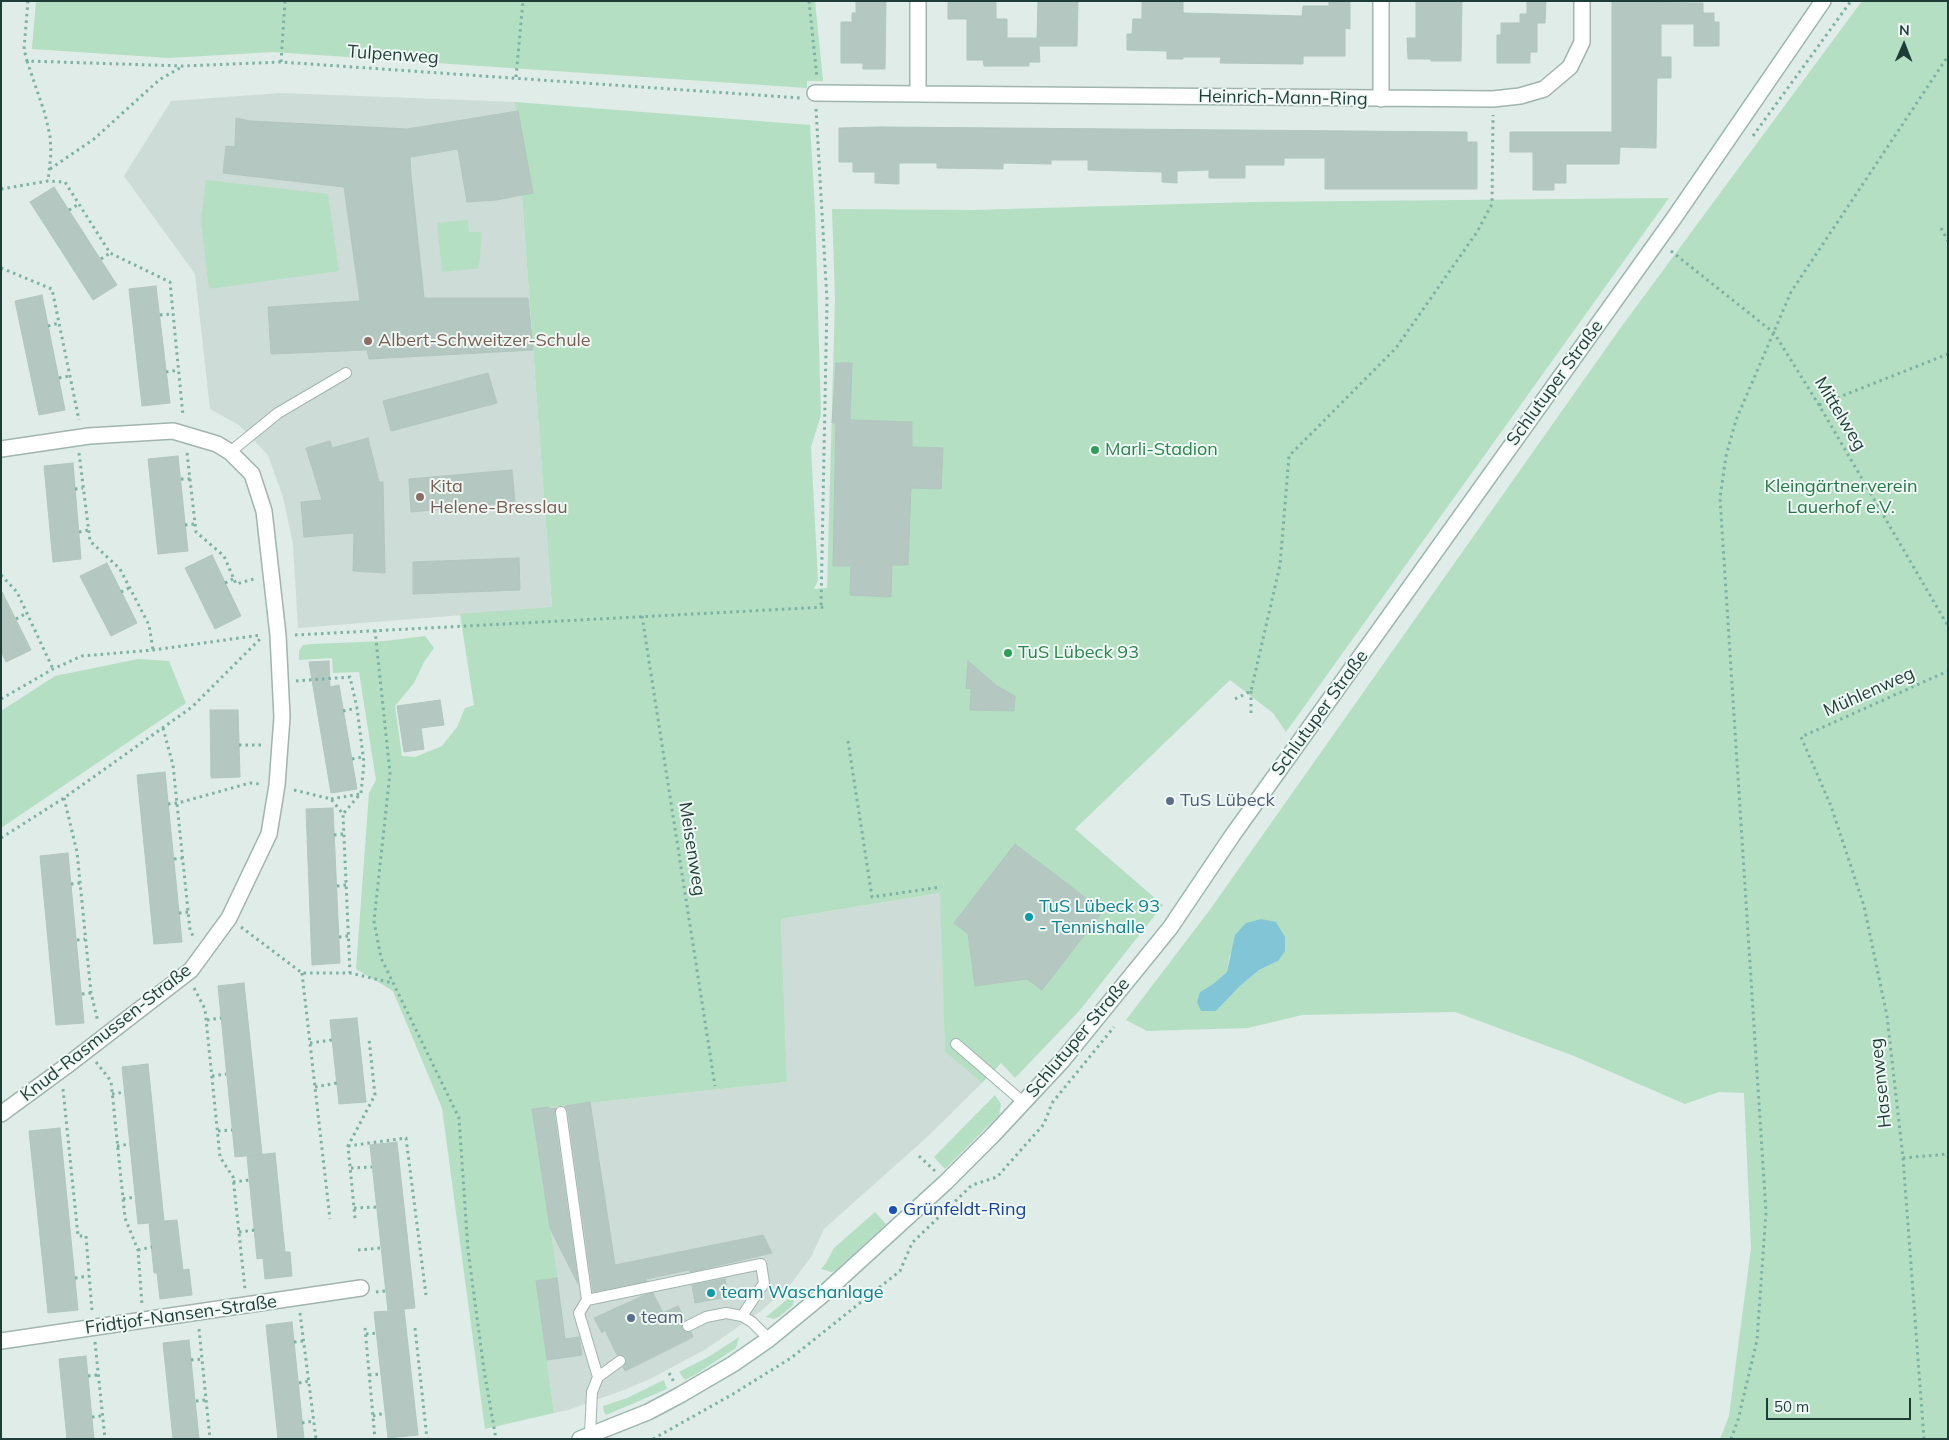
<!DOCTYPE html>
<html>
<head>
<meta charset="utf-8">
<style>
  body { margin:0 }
  #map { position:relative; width:1949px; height:1440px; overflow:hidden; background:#dfece7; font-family:Mulish,sans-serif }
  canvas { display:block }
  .frame { position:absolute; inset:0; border:2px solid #1e3d36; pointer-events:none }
  .north { position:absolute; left:1879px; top:20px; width:50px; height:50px; -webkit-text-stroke:4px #eff8f4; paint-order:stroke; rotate:1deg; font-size:14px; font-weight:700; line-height:20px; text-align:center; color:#1e3d36 }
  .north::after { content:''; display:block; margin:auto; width:18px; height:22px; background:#1e3d36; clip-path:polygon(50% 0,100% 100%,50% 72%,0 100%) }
  .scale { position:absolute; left:1766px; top:1398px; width:145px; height:22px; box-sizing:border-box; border:2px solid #1e3d36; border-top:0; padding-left:6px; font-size:15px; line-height:18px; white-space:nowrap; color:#1e3d36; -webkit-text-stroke:4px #eff8f4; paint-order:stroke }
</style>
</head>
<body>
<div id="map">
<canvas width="1949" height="1440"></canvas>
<div class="frame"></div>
<div class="north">N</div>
<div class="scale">50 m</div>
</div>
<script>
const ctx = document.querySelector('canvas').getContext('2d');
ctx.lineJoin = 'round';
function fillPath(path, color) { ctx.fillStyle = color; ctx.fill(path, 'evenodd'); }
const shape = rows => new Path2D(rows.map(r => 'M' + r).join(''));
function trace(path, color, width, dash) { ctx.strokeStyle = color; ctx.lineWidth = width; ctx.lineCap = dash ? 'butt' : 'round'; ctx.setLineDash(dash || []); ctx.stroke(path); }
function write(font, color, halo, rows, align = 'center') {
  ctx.font = font + ' Mulish,sans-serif'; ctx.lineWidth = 4; ctx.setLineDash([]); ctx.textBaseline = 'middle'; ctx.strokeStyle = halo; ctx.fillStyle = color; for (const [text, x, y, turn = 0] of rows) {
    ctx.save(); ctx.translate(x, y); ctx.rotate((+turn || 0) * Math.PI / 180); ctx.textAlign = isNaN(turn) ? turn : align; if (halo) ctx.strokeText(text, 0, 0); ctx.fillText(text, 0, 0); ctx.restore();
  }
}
fillPath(shape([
  [281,93,515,102,552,608,298,628,293,544,283,497,268,455,239,425,210,409,195,274,124,176,171,101],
  [941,893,945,1052,982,1083,926,1138,824,1229,811,1257,790,1285,761,1311,706,1349,650,1379,624,1390,568,1410,554,1413,536,1281,558,1278,532,1109,787,1082,781,919]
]), '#cddcd6');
fillPath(shape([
  [36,1,815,1,823,81,807,81,807,88,273,52,169,58,32,49],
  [1862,1,1948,1,1948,1439,1720,1439,1729,1416,1751,1248,1744,1093,1719,1092,1685,1104,1574,1056,1455,1012,1302,1015,1248,1028,1147,1031,1126,1020,1209,911,1619,330],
  [1230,954,1278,961,1259,970,1240,986,1216,1011,1200,992,1213,984,1227,972],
  [515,102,810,125,815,209,821,415,811,447,818,580,814,589,827,588,835,299,832,209,972,210,1250,202,1669,198,1286,732,1273,713,1230,680,1075,829,1163,905,1080,1010,1015,1078,1001,1063,982,1083,945,1052,940,893,781,919,787,1082,532,1109,558,1278,536,1281,554,1413,485,1429,442,1108,393,991,356,969,369,793,376,780,359,672,333,673,332,658,299,660,299,651,303,645,312,644,385,641,425,636,434,648,424,662,414,683,395,706,402,756,415,757,442,746,457,727,465,708,474,705,460,614,552,607],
  [206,180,328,194,339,271,209,289,201,221],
  [468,220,469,232,482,232,479,268,442,272,437,223],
  [138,659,169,661,186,703,1,828,1,711,55,676],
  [995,1095,1001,1104,999,1115,945,1169,934,1157],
  [875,1212,886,1224,835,1271,831,1272,821,1269,826,1263,834,1248],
  [795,1293,793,1305,779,1317,774,1319,766,1317],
  [739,1337,736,1348,696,1374,685,1380,679,1372,710,1356],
  [664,1380,667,1389,606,1415,604,1412,603,1406,627,1398]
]), '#b5dfc3');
fillPath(shape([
  [1261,919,1276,922,1285,937,1285,951,1278,961,1259,970,1240,986,1216,1011,1201,1011,1197,1002,1200,992,1213,984,1227,972,1235,935,1246,923]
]), '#81c5d6');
const building = shape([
  [856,1,886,1,885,69,863,69,863,63,841,63,841,22,852,22,852,13,856,13,856,1],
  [948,1,996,1,996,19,1007,19,1007,38,1037,38,1038,1,1078,1,1077,46,1039,46,1040,62,1029,62,1029,66,984,66,983,60,967,60,967,19,948,19,948,1],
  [1142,1,1183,1,1183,13,1302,16,1303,6,1329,6,1329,1,1350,1,1350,29,1345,28,1345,56,1303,56,1303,64,1220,63,1221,57,1183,57,1183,59,1167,59,1167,51,1127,50,1127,34,1132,34,1133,19,1142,19,1142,1],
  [1416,1,1462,1,1461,61,1431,61,1431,59,1408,59,1407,38,1416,38,1416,1],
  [1527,1,1546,1,1545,23,1537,23,1537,52,1530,52,1530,63,1497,63,1497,35,1501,35,1501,23,1520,23,1520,14,1527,14,1527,1],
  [1612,2,1703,3,1703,13,1714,13,1714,22,1719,22,1719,46,1694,46,1694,24,1661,24,1661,57,1671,57,1671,78,1657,78,1656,148,1620,147,1619,164,1566,164,1566,183,1554,183,1554,190,1533,190,1533,152,1510,152,1510,132,1612,132,1612,2],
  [518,111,533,193,496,200,467,202,458,149,410,157,411,175,424,298,528,298,533,350,369,359,367,350,271,354,268,307,360,301,344,187,223,173,226,146,235,147,236,118,250,121,407,129,518,111],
  [881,127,1467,132,1467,142,1477,142,1477,189,1325,189,1325,158,1284,158,1284,165,1245,165,1245,178,1209,178,1209,170,1177,171,1177,183,1162,182,1162,172,1088,170,1088,160,1051,160,1051,164,1003,163,1003,169,937,168,937,163,899,163,899,184,875,183,875,172,853,172,853,162,839,162,839,128,881,127],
  [54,187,117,285,93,300,30,202,54,187],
  [156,286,170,403,142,406,129,289,156,286],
  [42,295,65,410,39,415,15,301,42,295],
  [836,363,852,363,850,420,912,422,912,447,943,448,941,489,911,488,908,565,892,565,891,597,850,595,851,566,833,566,836,423,832,423,836,363],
  [488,373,497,403,391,431,383,401,488,373],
  [368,438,379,482,383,482,385,573,353,571,354,533,304,537,301,502,322,500,306,448,330,441,332,448,368,438],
  [178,456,188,551,158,554,148,459,178,456],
  [73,463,81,559,53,562,44,466,73,463],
  [512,470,515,502,411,512,409,479,512,470],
  [212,555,241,616,215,629,185,568,212,555],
  [519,558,520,590,413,594,413,562,519,558],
  [107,563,137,623,111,636,80,576,107,563],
  [1,590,31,650,6,662,1,651,1,590],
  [329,661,330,687,339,685,357,789,331,793,309,662,329,661],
  [968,661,997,686,1015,696,1014,711,970,710,971,689,966,688,968,661],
  [440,700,444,725,421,728,424,749,404,752,397,706,440,700],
  [210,710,238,710,240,777,211,778,210,710],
  [165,772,182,942,154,944,137,775,165,772],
  [333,808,340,963,312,965,306,809,333,808],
  [1015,844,1103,911,1042,990,1027,979,975,986,968,934,954,923,1015,844],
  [68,853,84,1023,56,1025,40,856,68,853],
  [244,983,262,1154,235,1157,218,986,244,983],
  [357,1018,366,1102,339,1104,330,1020,357,1018],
  [148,1064,164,1221,177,1220,183,1270,189,1269,192,1295,160,1299,157,1273,154,1273,149,1223,138,1224,122,1067,148,1064],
  [590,1102,615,1265,763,1235,772,1253,690,1272,689,1270,646,1279,647,1281,593,1292,568,1111,565,1106,590,1102],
  [549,1107,549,1109,556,1108,554,1113,578,1284,550,1228,532,1109,549,1107],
  [60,1128,78,1310,48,1313,29,1131,60,1128],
  [397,1142,415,1308,404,1309,418,1435,388,1438,374,1312,388,1311,370,1145,397,1142],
  [275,1153,285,1252,290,1252,292,1276,265,1279,263,1258,257,1259,247,1156,275,1153],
  [557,1278,565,1339,579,1337,582,1355,547,1360,536,1281,557,1278],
  [725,1279,728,1297,695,1303,692,1285,725,1279],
  [653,1293,663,1313,678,1306,685,1320,682,1323,682,1329,685,1332,691,1332,693,1337,625,1371,623,1367,626,1363,626,1357,622,1355,617,1355,605,1330,602,1333,594,1318,645,1295,653,1293],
  [292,1322,304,1439,278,1439,266,1325,292,1322],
  [189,1340,199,1439,173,1439,163,1343,189,1340],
  [86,1356,94,1439,67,1439,59,1359,86,1356]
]);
fillPath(building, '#b4c7c0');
trace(building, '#b1c6be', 1);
const service = shape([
  [230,452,278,413,346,373],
  [956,1044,1023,1102],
  [561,1112,587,1300],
  [688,1326,706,1317,726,1313,742,1316,752,1322,769,1339],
  [598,1377,579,1313,587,1300,761,1264,764,1283,742,1316],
  [590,1435,592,1392,598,1377,620,1361]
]);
const minor = shape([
  [918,1,918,94,1493,99,1520,96,1544,89,1570,67,1582,42,1582,1],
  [1381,1,1381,99],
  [815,93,918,94],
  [1,449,89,436,173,431,217,444,230,452,252,474,264,511,278,635,282,717,277,785,269,834,229,918,191,970,65,1067,1,1114],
  [1,1341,361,1288]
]);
const secondary = shape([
  [580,1439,648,1412,680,1395,733,1364,769,1339,820,1297,946,1182,993,1135,1062,1061,1170,928,1232,836,1674,218,1823,1]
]);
trace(service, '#a1b4ae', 12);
trace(minor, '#a1b4ae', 18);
trace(secondary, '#9cb8b0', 18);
trace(shape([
  [28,1,24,49,27,61,183,66,281,62,800,98],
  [809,1,817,78],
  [27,61,45,114,50,136,51,153,48,181],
  [281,62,285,1],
  [516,77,523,1],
  [816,109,827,300,821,606],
  [1753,136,1851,1],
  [50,169,94,139,159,80,183,66],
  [1,189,48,181,65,182,110,253,170,282,183,416],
  [69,210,79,204],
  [1941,228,1948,241],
  [1671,251,1774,333,1819,405,1948,626],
  [101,259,110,253],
  [1,268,52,289,79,420],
  [160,315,173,314],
  [48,326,59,323],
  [166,372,179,370],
  [59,378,70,376],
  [1819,405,1948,354],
  [79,453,90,541,120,569,149,625,153,650],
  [187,453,196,532,224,556,236,584,254,579],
  [181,479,190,479],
  [75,489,83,488],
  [185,525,195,524],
  [79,532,88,530],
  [1,575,17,592,53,669],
  [225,583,233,579],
  [121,592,129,588],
  [642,616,715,1086],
  [16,619,27,613],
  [375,630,390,773,374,921,381,958,459,1118,468,1250,484,1370,496,1439],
  [295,635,826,607],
  [296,681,350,677,357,708,364,763,361,793,343,814],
  [1251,691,1251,717],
  [1,699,53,669,82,656,153,650,261,635],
  [1235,699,1251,691,1280,565,1289,456,1396,348,1477,232,1492,204,1493,115],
  [343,711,357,708],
  [163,728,173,765,190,930,194,938],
  [848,741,872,897,941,887],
  [239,745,264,745],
  [352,759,363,757],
  [294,790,331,799,343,814,350,973],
  [64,798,77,852,91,993,98,1022],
  [331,799,360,794],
  [168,804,178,803,250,783,260,784],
  [334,835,344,834],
  [1,838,64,798,192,707,262,637],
  [174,859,183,858],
  [71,884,80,883],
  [337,886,346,885],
  [179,913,189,912],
  [241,927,302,973,350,973,393,983],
  [339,937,348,936],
  [77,940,85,939],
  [302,973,330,1219],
  [194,988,205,1009,220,1157,233,1177,245,1289],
  [82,994,91,993],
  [207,1020,221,1018],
  [310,1043,332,1040],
  [96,1062,111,1081,125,1218,138,1250,142,1305],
  [212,1076,226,1074],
  [315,1087,337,1083],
  [63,1089,78,1236,86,1236,92,1311],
  [112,1094,125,1092],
  [218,1131,232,1130],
  [117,1146,130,1144],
  [348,1146,406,1138,426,1295],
  [919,1156,935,1171],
  [1903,1158,1948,1154],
  [351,1168,372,1167],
  [233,1182,249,1180],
  [123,1199,135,1197],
  [354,1208,377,1207],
  [355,1218,348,1146,375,1095,369,1039],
  [239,1232,255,1230],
  [138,1250,152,1247],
  [358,1250,381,1248],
  [75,1278,89,1276],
  [376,1292,385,1291],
  [300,1313,316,1439],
  [365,1328,375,1439],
  [415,1328,427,1439],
  [199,1329,210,1439],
  [366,1334,377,1333],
  [95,1342,105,1439],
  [294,1342,304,1341],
  [191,1360,202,1359],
  [669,1373,674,1382],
  [369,1375,381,1374],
  [88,1376,98,1375],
  [299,1383,309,1381],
  [196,1401,206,1400],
  [373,1416,385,1413],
  [92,1417,102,1416],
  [302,1423,314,1421],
  [653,1439,733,1394,791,1358,900,1271,912,1243,972,1185,997,1177,1044,1124,1052,1103,1114,1027],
  [1731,1439,1738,1420,1757,1340,1766,1212,1720,498,1726,456,1736,420,1791,292,1948,56],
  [1924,1439,1903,1158,1887,1016,1864,906,1831,806,1801,737,1948,671]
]), '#7cb2a4', 3, [2.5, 4]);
trace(service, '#fff', 10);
trace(minor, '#fff', 15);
trace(secondary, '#fff', 15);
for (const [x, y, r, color] of [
  [368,341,5,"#8d6e63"],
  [1095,450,5,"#2e9e5b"],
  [420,497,5,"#8d6e63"],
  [1008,653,5,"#2e9e5b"],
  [1170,801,5,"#5c6f8a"],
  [1029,917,5,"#0f9aa8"],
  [893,1210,5,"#1a4fb4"],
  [711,1293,5,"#0f9aa8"],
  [631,1318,5,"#5c6f8a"]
]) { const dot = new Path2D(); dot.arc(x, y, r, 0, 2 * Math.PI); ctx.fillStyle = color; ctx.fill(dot); trace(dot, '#eff8f4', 2); }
write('18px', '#1e3d36', '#eff8f4', [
  ["Tulpenweg",393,55,4],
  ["Heinrich-Mann-Ring",1283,98,1],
  ["Schlutuper Straße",1555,383,-54],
  ["Mittelweg",1840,414,59],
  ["Mühlenweg",1869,692,-24],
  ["Schlutuper Straße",1320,713,-54],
  ["Meisenweg",692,849,81],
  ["Knud-Rasmussen-Straße",106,1033,-38],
  ["Schlutuper Straße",1078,1038,-50],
  ["Hasenweg",1881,1083,-96],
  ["Fridtjof-Nansen-Straße",181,1315,-8]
]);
write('18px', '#785e54', '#eff8f4', [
  ["Albert-Schweitzer-Schule",378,341],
  ["Kita",430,487],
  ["Helene-Bresslau",430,508]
], 'left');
write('18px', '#27864d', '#eff8f4', [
  ["Marli-Stadion",1105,450],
  ["TuS Lübeck 93",1018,653]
], 'left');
write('18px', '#257749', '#eff8f4', [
  ["Kleingärtnerverein",1841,487],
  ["Lauerhof e.V.",1841,508]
]);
write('18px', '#4e5e75', '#eff8f4', [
  ["TuS Lübeck",1180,801],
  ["team",641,1318]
], 'left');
write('18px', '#0d838f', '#eff8f4', [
  ["TuS Lübeck 93",1039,907],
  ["- Tennishalle",1039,928],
  ["team Waschanlage",721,1293]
], 'left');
write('18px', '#164399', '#eff8f4', [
  ["Grünfeldt-Ring",903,1210]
], 'left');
</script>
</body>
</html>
